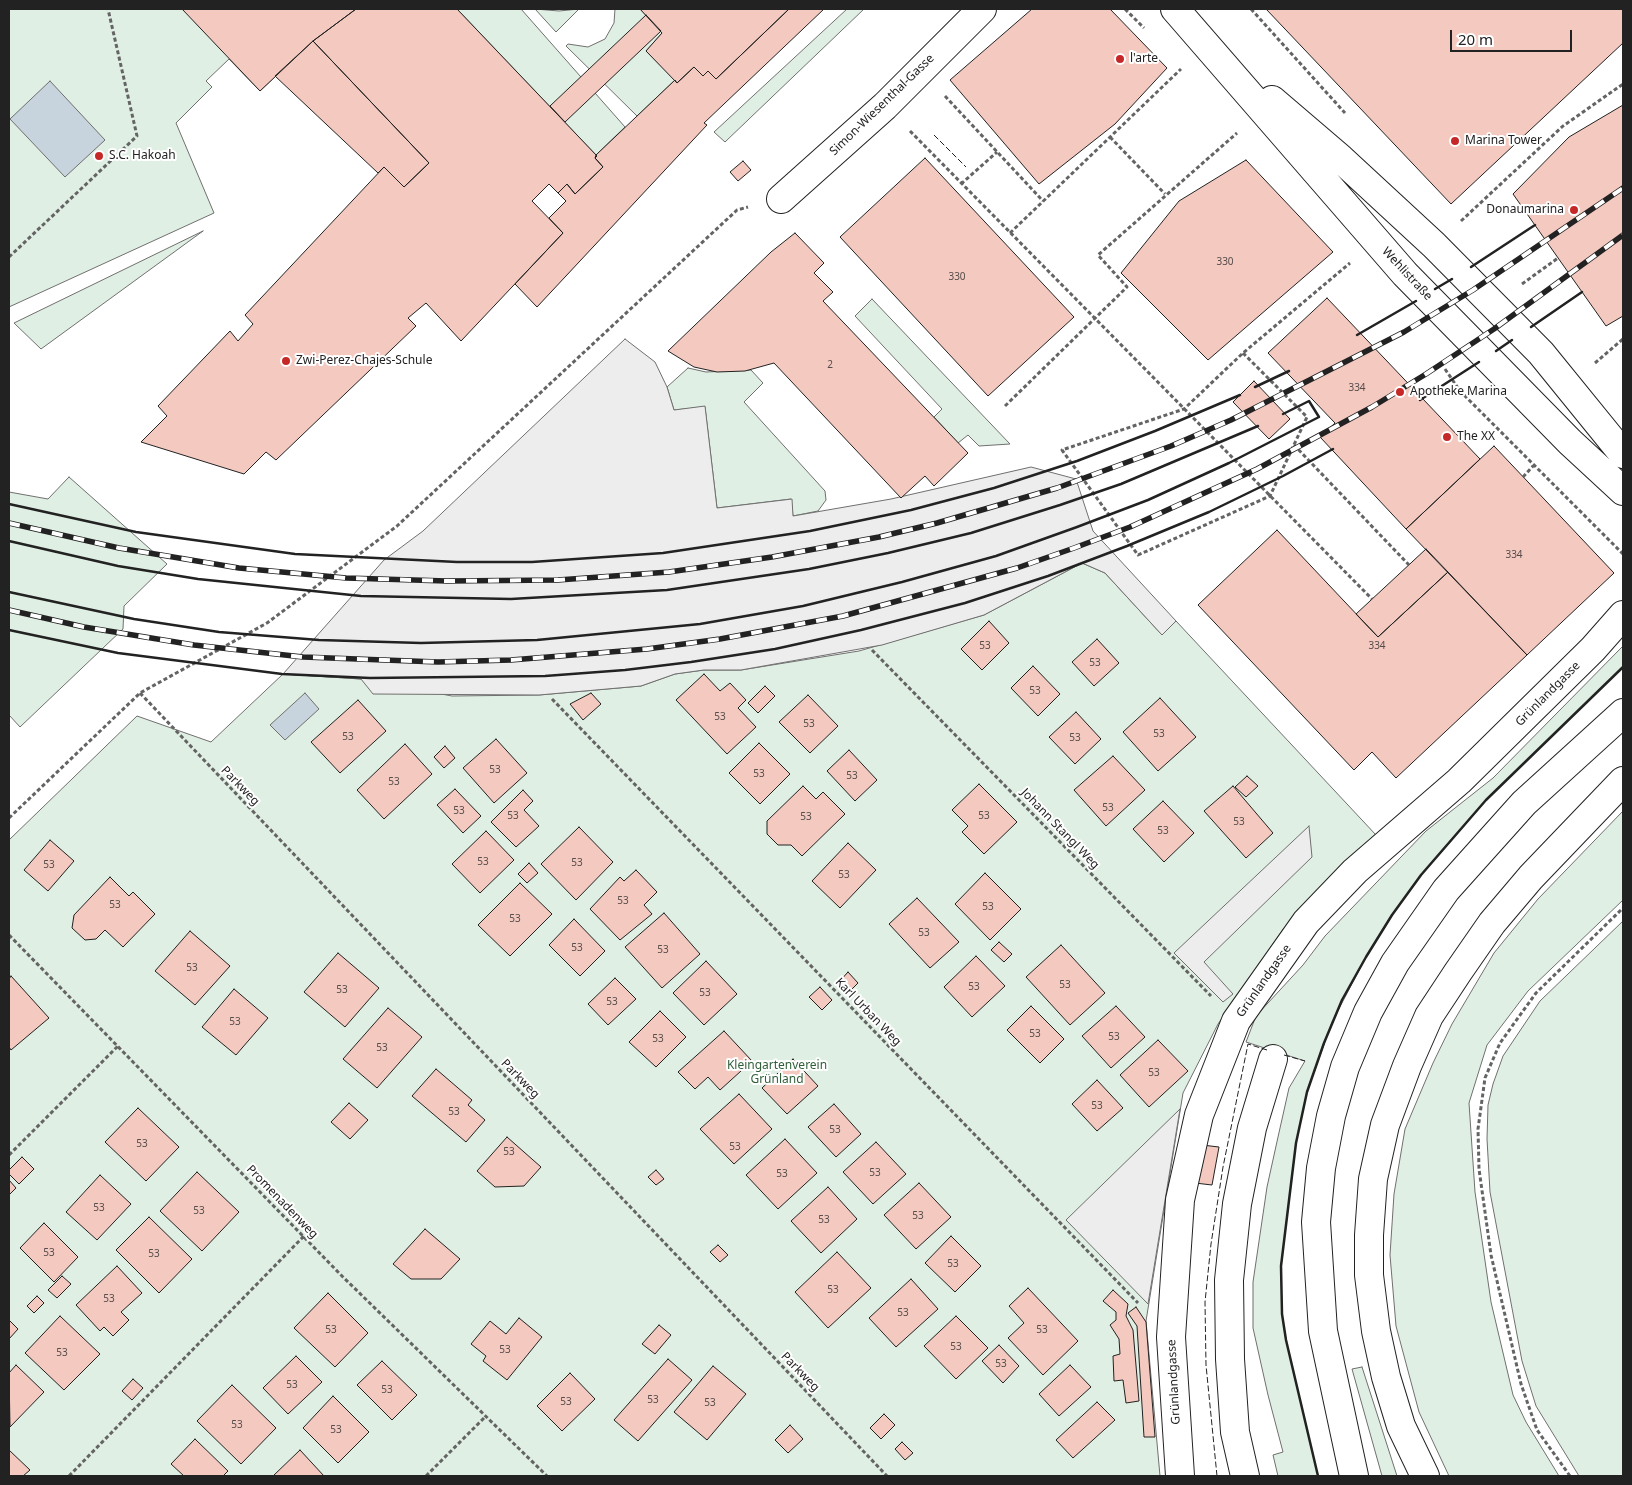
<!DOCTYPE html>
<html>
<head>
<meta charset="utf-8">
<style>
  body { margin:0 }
  #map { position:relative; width:1632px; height:1485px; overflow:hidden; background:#fff; font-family:"Noto Sans",sans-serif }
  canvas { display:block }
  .frame { position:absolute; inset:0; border:10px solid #222; pointer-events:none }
  .scale { position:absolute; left:1450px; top:30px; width:122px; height:22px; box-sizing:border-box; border:2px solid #222; border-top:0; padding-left:6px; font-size:15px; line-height:18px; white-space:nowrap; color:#222; -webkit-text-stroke:4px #fff; paint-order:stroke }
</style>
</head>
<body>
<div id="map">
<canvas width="1632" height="1485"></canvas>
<div class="frame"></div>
<div class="scale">20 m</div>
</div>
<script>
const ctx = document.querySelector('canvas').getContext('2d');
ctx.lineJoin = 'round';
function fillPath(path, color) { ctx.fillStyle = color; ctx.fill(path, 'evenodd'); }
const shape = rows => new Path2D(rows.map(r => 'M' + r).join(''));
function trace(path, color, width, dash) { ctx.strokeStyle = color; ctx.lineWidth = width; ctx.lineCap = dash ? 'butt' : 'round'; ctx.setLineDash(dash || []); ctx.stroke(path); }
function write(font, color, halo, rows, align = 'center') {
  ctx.font = font + ' "Noto Sans",sans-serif'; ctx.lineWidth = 4; ctx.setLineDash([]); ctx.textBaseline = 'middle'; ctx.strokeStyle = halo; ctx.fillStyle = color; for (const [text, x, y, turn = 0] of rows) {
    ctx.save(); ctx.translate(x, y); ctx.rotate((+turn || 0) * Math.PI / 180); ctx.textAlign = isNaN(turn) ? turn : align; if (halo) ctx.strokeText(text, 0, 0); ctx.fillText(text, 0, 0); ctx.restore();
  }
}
const green = shape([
  [9,9,356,9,313,41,260,91,229,59,206,81,212,87,176,123,214,213,9,307,9,9],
  [457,9,521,9,625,127,596,155,457,9],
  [535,9,559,11,579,9,556,32,535,9],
  [615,9,640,9,661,31,662,33,646,51,675,80,637,116,566,46,568,44,588,47,605,39,614,23,615,9],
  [847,9,864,9,725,142,714,132,847,9],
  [203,231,41,349,14,323,203,231],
  [872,299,1010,444,979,446,968,435,958,443,934,417,942,409,855,316,872,299],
  [688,368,706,372,751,370,763,383,744,402,825,491,826,500,818,511,793,516,791,499,717,508,705,407,674,410,667,387,688,368],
  [69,477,167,564,124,606,123,629,20,727,9,715,9,492,48,499,69,477],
  [1082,563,1105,573,1162,635,1176,621,1376,835,1284,928,1218,1024,1183,1093,1146,1321,1160,1476,9,1476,9,840,137,716,211,742,283,674,361,679,452,696,539,695,641,686,675,674,704,670,741,670,859,651,984,615,1082,563],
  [1623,646,1623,667,1486,800,1421,875,1392,915,1366,957,1332,1022,1307,1092,1296,1143,1281,1266,1282,1314,1286,1340,1318,1476,1278,1476,1273,1455,1283,1452,1268,1395,1253,1328,1253,1282,1267,1187,1278,1137,1289,1088,1305,1061,1246,1042,1256,1016,1303,965,1325,936,1426,831,1493,778,1623,646],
  [1623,811,1623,900,1528,991,1487,1045,1469,1103,1475,1192,1491,1302,1513,1395,1526,1422,1559,1476,1449,1476,1419,1412,1396,1326,1390,1255,1394,1194,1405,1129,1433,1063,1452,1024,1494,953,1538,899,1623,811],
  [1623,921,1623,1476,1579,1476,1536,1406,1522,1361,1490,1192,1487,1139,1488,1105,1493,1084,1503,1056,1540,1001,1623,921],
  [1362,1367,1397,1476,1382,1476,1352,1369,1362,1367]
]);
fillPath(green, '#e0efe3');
trace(green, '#6f6f6f', 1);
const parking = shape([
  [625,339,655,362,667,387,674,410,705,406,717,508,792,499,793,516,891,499,1031,467,1076,479,1093,531,1176,621,1162,635,1105,573,1082,563,984,615,882,645,741,670,704,670,675,674,641,686,539,695,373,694,361,679,283,674,384,560,423,531,625,339],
  [1309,826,1312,857,1204,962,1233,994,1223,1002,1174,953,1309,826],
  [1180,1109,1148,1304,1066,1220,1180,1109]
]);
fillPath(parking, '#ededed');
trace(parking, '#6f6f6f', 1);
const water = shape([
  [50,81,105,140,65,177,10,119,50,81],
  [305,693,319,709,285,740,270,725,305,693]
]);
fillPath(water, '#c7d3dd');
trace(water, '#6f6f6f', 1);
const building = shape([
  [182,9,356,9,313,41,260,91,182,9],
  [356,9,457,9,597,156,595,158,603,167,575,194,567,184,558,193,549,184,532,201,563,233,461,341,426,303,408,318,416,326,276,460,266,452,244,474,141,442,167,416,158,406,230,331,238,341,253,324,245,315,384,167,404,187,429,163,313,41,356,9],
  [640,9,789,9,716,79,708,71,703,76,694,67,677,83,646,51,662,33,640,9],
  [789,9,824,9,704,123,707,125,537,307,515,284,563,233,549,218,566,201,558,193,567,184,575,194,603,167,595,158,596,155,675,80,677,83,694,67,703,76,708,71,716,79,789,9],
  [1032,9,1110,9,1167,68,1115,124,1039,184,950,80,1032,9],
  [1266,9,1623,9,1623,43,1451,204,1266,9],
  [646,15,661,31,565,122,550,106,646,15],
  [313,41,429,163,404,187,384,167,378,173,275,76,313,41],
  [1623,105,1623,316,1606,326,1513,194,1569,137,1623,105],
  [925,158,1074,317,988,396,840,237,925,158],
  [1246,160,1333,252,1208,360,1121,273,1179,201,1246,160],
  [743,161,751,170,738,181,730,172,743,161],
  [795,233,824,263,814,273,833,292,823,301,968,453,934,486,925,476,901,498,774,363,745,371,717,372,694,367,668,351,771,252,795,233],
  [1327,298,1480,459,1406,529,1320,437,1335,423,1268,353,1327,298],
  [1254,381,1290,419,1269,439,1233,402,1254,381],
  [1494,446,1614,573,1527,655,1406,529,1494,446],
  [1277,530,1378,637,1448,572,1527,655,1396,778,1372,752,1354,770,1198,605,1277,530],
  [1426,549,1448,572,1378,637,1356,614,1426,549],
  [989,621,1009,643,982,670,961,649,989,621],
  [1097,639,1119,663,1094,686,1072,662,1097,639],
  [1033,666,1060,694,1038,716,1011,688,1033,666],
  [704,674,720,691,730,683,746,700,738,708,756,727,727,754,676,700,704,674],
  [765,686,775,696,758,713,748,703,765,686],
  [591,693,601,704,583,720,570,704,591,693],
  [808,695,838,726,810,753,779,722,808,695],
  [1160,698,1196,737,1158,771,1123,732,1160,698],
  [358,700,386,731,340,773,311,742,358,700],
  [1076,712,1101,739,1075,764,1049,737,1076,712],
  [496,739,527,773,494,803,463,768,496,739],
  [759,743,790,774,760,804,729,773,759,743],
  [405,744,432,774,384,819,357,790,405,744],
  [445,746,455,758,444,768,434,757,445,746],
  [849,750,877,780,855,801,827,771,849,750],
  [1113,756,1145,790,1106,826,1074,790,1113,756],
  [1247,776,1258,786,1246,797,1235,787,1247,776],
  [979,784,1017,822,984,854,962,832,968,826,952,810,979,784],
  [803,786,816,799,823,792,845,814,802,856,791,845,778,845,767,834,767,821,803,786],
  [1233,786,1273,833,1246,858,1204,811,1233,786],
  [455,789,481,816,463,833,437,805,455,789],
  [523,790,533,801,524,810,539,826,516,847,491,822,523,790],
  [1163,801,1194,833,1164,862,1133,829,1163,801],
  [579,827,613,862,576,900,541,864,579,827],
  [486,831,514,860,480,893,452,864,486,831],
  [50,840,74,861,48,891,24,870,50,840],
  [848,843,876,870,840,908,812,881,848,843],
  [529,863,538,873,527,883,518,874,529,863],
  [636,870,657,892,644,905,652,914,620,940,590,909,620,877,624,881,636,870],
  [985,873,1021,909,990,940,955,904,985,873],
  [110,877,129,896,133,892,155,914,123,947,105,930,96,939,85,940,72,928,74,915,110,877],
  [520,883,552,914,510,956,478,925,520,883],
  [917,898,959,942,930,968,889,924,917,898],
  [664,913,700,954,662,988,625,947,664,913],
  [574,919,605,951,580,976,549,945,574,919],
  [190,931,230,966,195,1005,155,971,190,931],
  [999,942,1012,954,1004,962,991,950,999,942],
  [1061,945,1105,993,1070,1025,1026,977,1061,945],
  [338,953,379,988,345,1027,304,992,338,953],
  [976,956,1005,986,972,1017,944,987,976,956],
  [706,961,737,994,704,1025,673,993,706,961],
  [848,972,858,983,850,991,840,981,848,972],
  [11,976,49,1018,11,1050,9,1047,9,979,11,976],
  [615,978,636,999,608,1025,588,1004,615,978],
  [820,987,832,1000,822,1010,809,997,820,987],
  [234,989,268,1018,236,1055,202,1027,234,989],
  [1031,1006,1064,1039,1040,1063,1007,1030,1031,1006],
  [1116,1006,1145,1037,1111,1068,1082,1036,1116,1006],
  [388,1008,422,1037,377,1088,343,1059,388,1008],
  [660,1011,686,1037,656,1067,629,1042,660,1011],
  [724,1031,752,1061,720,1090,708,1077,695,1089,678,1072,724,1031],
  [1158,1040,1188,1071,1149,1107,1120,1075,1158,1040],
  [793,1059,818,1086,787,1114,762,1088,793,1059],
  [436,1069,472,1100,468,1105,485,1120,466,1142,412,1096,436,1069],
  [1097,1080,1123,1108,1097,1131,1072,1104,1097,1080],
  [739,1094,772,1129,734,1164,700,1129,739,1094],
  [349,1103,368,1120,350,1139,331,1122,349,1103],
  [834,1104,861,1134,836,1157,808,1127,834,1104],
  [138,1108,179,1147,146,1181,105,1142,138,1108],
  [507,1137,541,1167,524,1186,495,1187,477,1171,507,1137],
  [785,1139,817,1173,778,1209,746,1175,785,1139],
  [876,1142,906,1174,873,1204,843,1172,876,1142],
  [1202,1145,1219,1147,1212,1185,1195,1183,1202,1145],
  [22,1157,34,1169,19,1184,9,1174,9,1170,22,1157],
  [656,1170,664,1179,656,1185,648,1177,656,1170],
  [197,1172,239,1212,202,1251,160,1211,197,1172],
  [100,1175,131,1204,97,1240,66,1212,100,1175],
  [9,1180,16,1188,9,1195,9,1180],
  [919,1183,951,1217,916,1249,884,1215,919,1183],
  [828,1187,857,1219,821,1253,791,1221,828,1187],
  [149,1217,192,1259,159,1293,116,1250,149,1217],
  [44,1223,78,1257,54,1282,20,1248,44,1223],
  [425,1229,460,1259,441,1279,411,1279,393,1264,425,1229],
  [951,1236,981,1266,955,1292,925,1263,951,1236],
  [718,1245,728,1255,720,1262,710,1252,718,1245],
  [837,1252,871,1288,828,1328,795,1292,837,1252],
  [117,1266,142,1293,121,1312,129,1320,113,1336,104,1327,100,1331,76,1305,117,1266],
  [62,1276,71,1284,57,1298,48,1290,62,1276],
  [911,1279,938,1309,896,1347,869,1318,911,1279],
  [1028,1288,1078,1341,1043,1375,1008,1338,1024,1323,1009,1306,1028,1288],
  [1113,1290,1128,1304,1126,1316,1133,1330,1139,1401,1126,1403,1123,1380,1114,1381,1113,1356,1120,1354,1119,1339,1110,1325,1116,1320,1116,1312,1103,1301,1113,1290],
  [328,1293,368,1333,335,1367,294,1328,328,1293],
  [37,1296,44,1303,34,1313,27,1306,37,1296],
  [1136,1307,1146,1322,1155,1437,1144,1437,1137,1326,1128,1313,1136,1307],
  [60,1316,100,1354,64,1390,25,1353,60,1316],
  [956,1316,988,1348,956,1379,924,1346,956,1316],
  [519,1318,542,1337,507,1380,483,1361,486,1356,471,1344,490,1321,506,1334,519,1318],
  [9,1320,18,1329,9,1339,9,1320],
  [659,1325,671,1335,655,1354,642,1344,659,1325],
  [999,1345,1019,1366,1003,1383,982,1361,999,1345],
  [296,1356,322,1382,288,1414,263,1388,296,1356],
  [668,1359,692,1380,638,1441,614,1420,668,1359],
  [382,1361,417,1395,392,1420,357,1385,382,1361],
  [16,1365,44,1392,10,1427,9,1373,16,1365],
  [1070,1365,1091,1387,1059,1416,1039,1394,1070,1365],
  [713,1366,746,1394,707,1440,674,1412,713,1366],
  [570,1373,595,1399,562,1431,537,1406,570,1373],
  [133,1379,143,1388,132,1400,122,1391,133,1379],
  [232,1385,276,1428,241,1464,197,1421,232,1385],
  [333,1396,369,1432,338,1463,303,1428,333,1396],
  [1097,1402,1115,1420,1073,1458,1056,1440,1097,1402],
  [884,1414,895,1425,881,1439,870,1428,884,1414],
  [790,1425,803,1439,788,1453,775,1440,790,1425],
  [195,1439,228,1471,223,1476,184,1476,171,1464,195,1439],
  [902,1442,913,1453,905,1460,895,1449,902,1442],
  [9,1450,30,1470,23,1476,9,1476,9,1450],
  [300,1450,324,1476,273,1476,300,1450]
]);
fillPath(building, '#f3c9c0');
trace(building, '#222', 1);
const minor = shape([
  [1175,9,1405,274,1570,442,1623,491],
  [1272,100,1341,159,1434,245,1541,353,1623,454],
  [781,199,885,106,982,9],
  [1180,1476,1171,1337,1180,1200,1199,1115,1236,1021,1306,922,1355,871,1459,781,1593,649,1623,615],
  [1245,1476,1235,1432,1230,1359,1229,1280,1237,1204,1252,1128,1273,1059]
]);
const highway = shape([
  [1354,1476,1323,1331,1316,1222,1321,1168,1331,1116,1345,1067,1368,1012,1395,963,1446,890,1524,803,1623,713],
  [1425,1476,1401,1426,1386,1377,1376,1331,1369,1275,1369,1235,1373,1179,1385,1125,1407,1066,1429,1016,1458,972,1492,923,1531,877,1623,781]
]);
trace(minor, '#222', 30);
trace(highway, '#222', 30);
trace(shape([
  [1125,9,1144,28],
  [1251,9,1345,113],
  [945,96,1043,201],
  [910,131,1372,599],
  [1110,137,1165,194],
  [961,184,997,152],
  [1461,221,1563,126,1623,84],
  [1010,233,1181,69],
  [9,257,137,136,108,9],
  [1522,284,1558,258],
  [1243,353,1307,417,1270,496,1138,555,1062,450,1184,409,1243,353,1350,263],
  [1595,363,1623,339],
  [1445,369,1460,391,1623,554],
  [1005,406,1127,287,1098,255,1237,133],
  [1294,445,1409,565],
  [1523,477,1533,466],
  [872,650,1211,996],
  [140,693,887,1476],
  [552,699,1138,1303],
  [9,818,140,693,267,623,397,526,737,210,748,207],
  [9,935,342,1276,547,1476],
  [9,1155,118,1046],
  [69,1476,304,1236],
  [426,1476,486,1416],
  [1570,1476,1537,1430,1521,1384,1491,1255,1479,1169,1478,1129,1485,1078,1500,1043,1536,993,1623,908]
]), '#646464', 3, [4, 2.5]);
trace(minor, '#fff', 28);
trace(highway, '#fff', 28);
const rail = shape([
  [9,523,119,548,239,568,346,578,447,581,558,580,669,572,772,557,879,537,937,523,1057,488,1171,446,1231,420,1404,332,1473,290,1623,188],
  [9,610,84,627,194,645,303,657,438,662,511,660,647,649,720,639,843,616,1017,568,1074,548,1130,527,1257,469,1372,407,1426,374,1494,329,1623,235]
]);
trace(rail, '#222', 5.5);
trace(rail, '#fff', 4, [11]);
trace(shape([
  [934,135,966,167],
  [1284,1055,1305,1061],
  [1217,1476,1206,1365,1205,1302,1211,1244,1223,1167,1248,1044,1267,1050]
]), '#222', 1, [6, 2.5]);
trace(shape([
  [1471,267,1535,225],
  [1435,289,1452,279],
  [1531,327,1582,292],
  [1357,335,1416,301],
  [1496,351,1512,340],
  [1255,387,1289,371],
  [1420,400,1479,362],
  [9,504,136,532,295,554,457,562,532,562,663,553,810,531,911,510,994,488,1077,461,1155,431,1240,395],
  [9,541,118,566,198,579,361,596,511,599,667,590,809,569,888,553,971,533,1060,505,1121,484,1258,426],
  [9,592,134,619,219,632,319,640,421,643,537,640,700,624,803,606,902,582,996,556,1077,527,1148,500,1229,463,1319,417,1309,401,1283,414],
  [9,630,118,653,282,674,370,678,545,676,625,670,691,662,775,649,861,630,965,603,1048,576,1127,546,1209,512,1283,476,1333,449],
  [1318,1476,1286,1340,1282,1314,1281,1266,1296,1143,1307,1092,1324,1043,1342,1000,1366,957,1392,915,1421,875,1486,800,1623,667]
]), '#222', 2.5);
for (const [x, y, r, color] of [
  [1120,59,5,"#c62828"],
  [1455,141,5,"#c62828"],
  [99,156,5,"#c62828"],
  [1574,210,5,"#c62828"],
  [286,361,5,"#c62828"],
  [1400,392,5,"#c62828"],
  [1447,437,5,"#c62828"]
]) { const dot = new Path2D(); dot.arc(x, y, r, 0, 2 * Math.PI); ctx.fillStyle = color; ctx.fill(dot); trace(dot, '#fff', 2); }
write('10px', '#564c4a', null, [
  ["330",1225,262],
  ["330",957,277],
  ["2",830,365],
  ["334",1357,388],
  ["334",1514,555],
  ["53",985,646],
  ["334",1377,646],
  ["53",1095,663],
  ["53",1035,691],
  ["53",720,717],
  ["53",809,724],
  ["53",1159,734],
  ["53",348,737],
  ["53",1075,738],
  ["53",495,770],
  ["53",759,774],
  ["53",852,776],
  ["53",394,782],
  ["53",1108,808],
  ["53",459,811],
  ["53",513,816],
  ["53",984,816],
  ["53",806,817],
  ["53",1239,822],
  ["53",1163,831],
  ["53",483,862],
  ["53",577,863],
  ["53",49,865],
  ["53",844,875],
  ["53",623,901],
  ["53",115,905],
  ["53",988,907],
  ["53",515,919],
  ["53",924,933],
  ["53",577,948],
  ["53",663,950],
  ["53",192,968],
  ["53",1065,985],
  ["53",974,987],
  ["53",342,990],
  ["53",705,993],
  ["53",612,1002],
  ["53",235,1022],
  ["53",1035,1034],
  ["53",1114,1037],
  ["53",658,1039],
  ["53",382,1048],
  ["53",1154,1073],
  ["53",1097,1106],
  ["53",454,1112],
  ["53",835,1130],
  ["53",142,1144],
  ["53",735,1147],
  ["53",509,1152],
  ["53",875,1173],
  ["53",782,1174],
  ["53",99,1208],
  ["53",199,1211],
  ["53",918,1216],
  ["53",824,1220],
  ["53",49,1253],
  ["53",154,1254],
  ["53",953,1264],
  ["53",833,1290],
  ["53",109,1299],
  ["53",903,1313],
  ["53",331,1330],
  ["53",1042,1330],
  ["53",956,1347],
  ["53",505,1350],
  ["53",62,1353],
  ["53",1001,1364],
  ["53",292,1385],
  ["53",387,1390],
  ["53",653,1400],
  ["53",566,1402],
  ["53",710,1403],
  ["53",237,1425],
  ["53",336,1430]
]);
write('12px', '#222', '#fff', [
  ["l'arte",1130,59],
  ["Marina Tower",1465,141],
  ["S.C. Hakoah",109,156],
  ["Donaumarina",1564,210,"right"],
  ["Zwi-Perez-Chajes-Schule",296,361],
  ["Apotheke Marina",1410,392],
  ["The XX",1457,437]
], 'left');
write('12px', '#222', '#fff', [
  ["Simon-Wiesenthal-Gasse",882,105,-44],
  ["Wehlistraße",1407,274,47],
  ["Grünlandgasse",1548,694,-45],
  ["Parkweg",240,786,46],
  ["Johann Stangl Weg",1060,829,46],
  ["Grünlandgasse",1264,981,-55],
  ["Karl Urban Weg",868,1012,46],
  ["Parkweg",520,1079,46],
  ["Promenadenweg",282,1202,46],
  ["Parkweg",800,1372,46],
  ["Grünlandgasse",1174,1382,-93]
]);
write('12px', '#2f5e38', '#fff', [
  ["Kleingartenverein",777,1066],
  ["Grünland",777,1080]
]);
</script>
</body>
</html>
